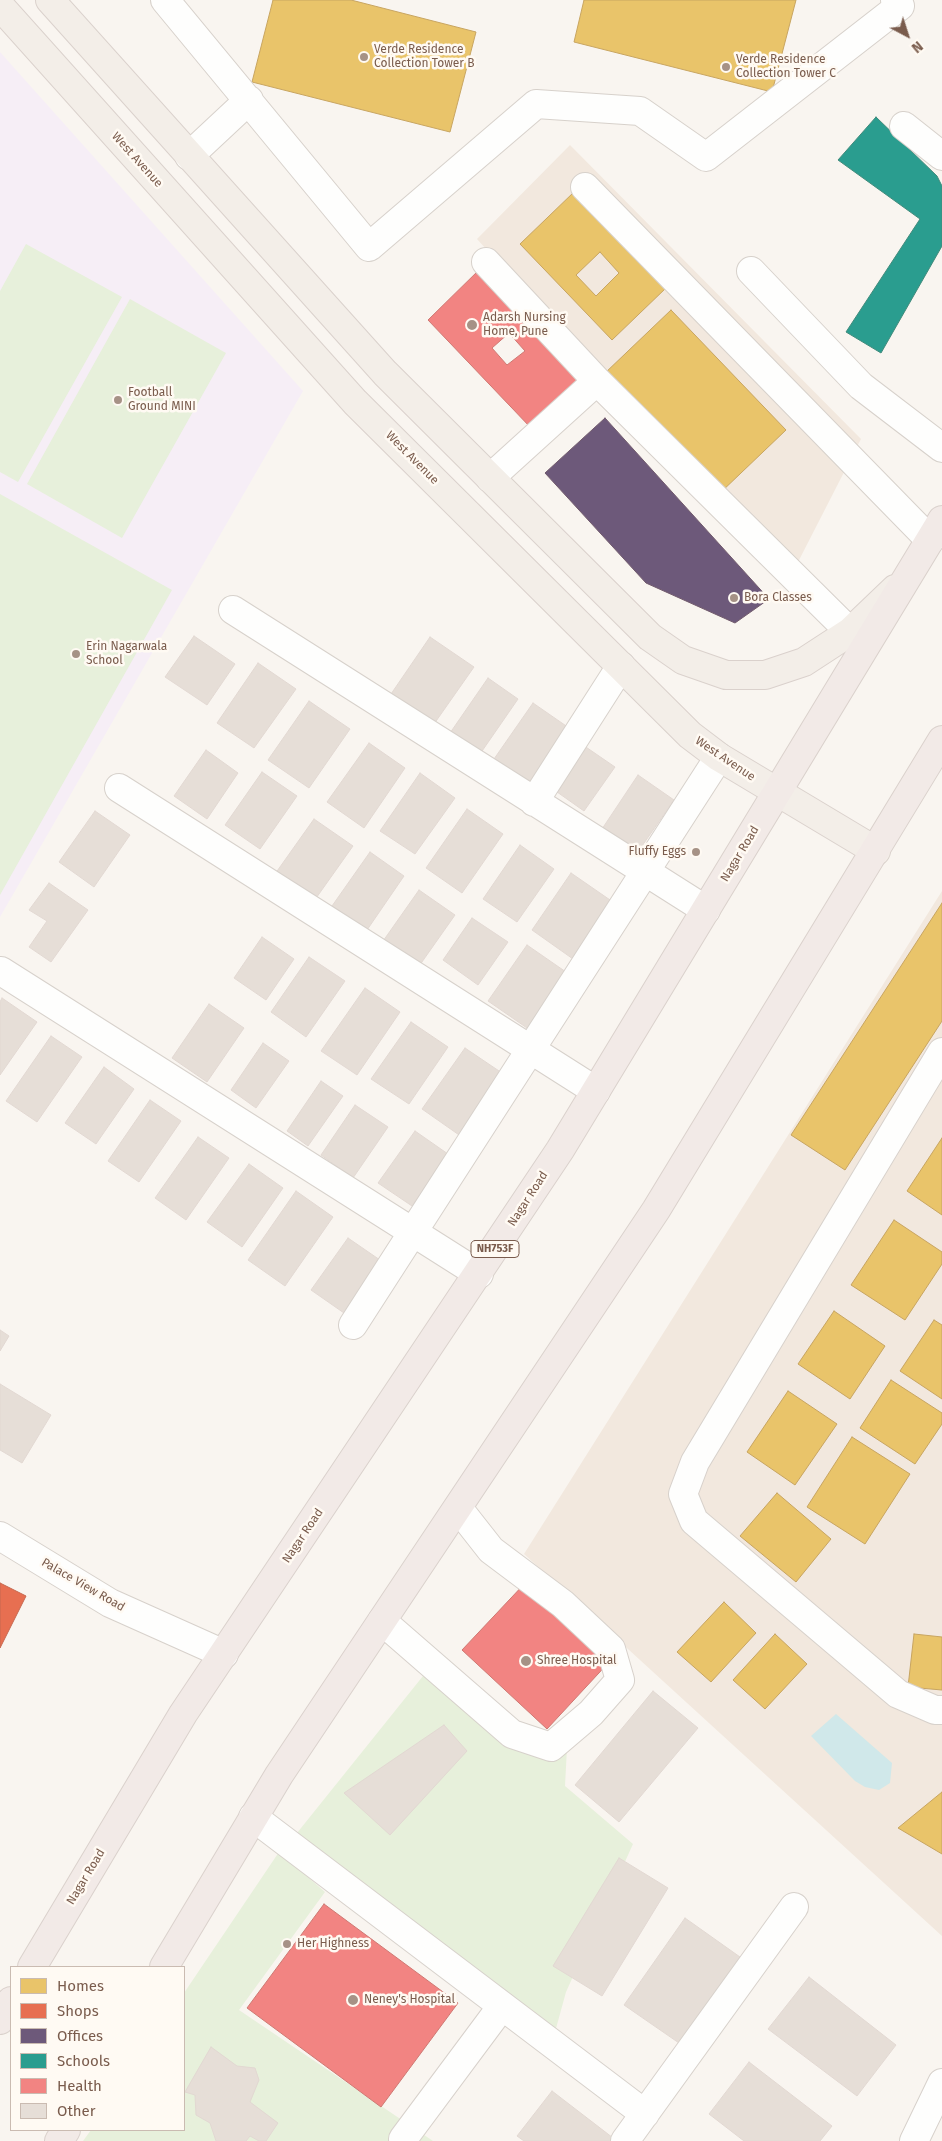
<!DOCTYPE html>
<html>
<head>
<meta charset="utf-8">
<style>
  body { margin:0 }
  #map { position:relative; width:942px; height:2141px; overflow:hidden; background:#f9f5f0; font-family:"Fira Sans",sans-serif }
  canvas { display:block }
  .legend { position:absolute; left:10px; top:1966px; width:175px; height:165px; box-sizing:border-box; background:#fffaf3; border:1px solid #cabbb1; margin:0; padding:6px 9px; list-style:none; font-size:15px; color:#7a5c4d }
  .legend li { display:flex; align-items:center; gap:10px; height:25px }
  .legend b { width:25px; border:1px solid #cabbb1 }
  .north { position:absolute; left:882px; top:10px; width:50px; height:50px; -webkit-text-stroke:4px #fffaf3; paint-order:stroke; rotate:140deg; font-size:14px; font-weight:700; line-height:20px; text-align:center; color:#7a5c4d }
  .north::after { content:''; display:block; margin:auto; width:18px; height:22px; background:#7a5c4d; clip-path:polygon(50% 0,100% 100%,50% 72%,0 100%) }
</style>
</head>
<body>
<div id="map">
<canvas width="942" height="2141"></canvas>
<ul class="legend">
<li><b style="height:14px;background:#e9c46a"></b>Homes</li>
<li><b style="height:14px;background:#e76f51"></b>Shops</li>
<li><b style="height:14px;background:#6d597a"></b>Offices</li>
<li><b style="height:14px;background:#2a9d8f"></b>Schools</li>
<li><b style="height:14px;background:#f28482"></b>Health</li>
<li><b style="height:14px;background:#e6ded7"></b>Other</li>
</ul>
<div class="north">N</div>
</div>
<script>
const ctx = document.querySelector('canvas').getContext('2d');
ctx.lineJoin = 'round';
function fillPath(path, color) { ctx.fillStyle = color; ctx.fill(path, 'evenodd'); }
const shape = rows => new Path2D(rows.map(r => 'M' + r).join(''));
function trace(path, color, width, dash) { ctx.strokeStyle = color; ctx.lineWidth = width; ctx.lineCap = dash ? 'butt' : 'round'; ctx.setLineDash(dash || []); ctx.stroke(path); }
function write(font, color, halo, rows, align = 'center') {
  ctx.font = font + ' "Fira Sans",sans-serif'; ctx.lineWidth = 5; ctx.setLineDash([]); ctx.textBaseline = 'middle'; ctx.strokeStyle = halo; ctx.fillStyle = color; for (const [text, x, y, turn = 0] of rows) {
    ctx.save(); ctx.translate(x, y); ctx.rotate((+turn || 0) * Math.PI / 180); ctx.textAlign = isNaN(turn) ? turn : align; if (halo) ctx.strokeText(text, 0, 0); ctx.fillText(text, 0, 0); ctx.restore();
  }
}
fillPath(shape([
  [570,145,861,439,796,566,598,373,477,239],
  [942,891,942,1936,524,1554]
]), '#f2e8de');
fillPath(shape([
  [0,52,303,391,0,917]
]), '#f6eef6');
fillPath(shape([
  [26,244,122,297,18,482,0,472,0,291],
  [130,299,226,353,122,538,27,484],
  [0,494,172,590,0,895],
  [427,1671,513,1742,567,1748,565,1786,633,1844,566,1992,555,2032,297,1833],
  [279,1852,325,1892,239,2010,433,2141,83,2141,91,2130,184,2130,184,1993]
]), '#e7f0db');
fillPath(shape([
  [836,1714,892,1763,890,1783,879,1790,865,1787,855,1781,811,1736]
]), '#d0e8ea');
const homes = shape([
  [273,0,351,0,476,32,450,132,252,82,273,0],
  [584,0,796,0,772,92,574,42,584,0],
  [574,192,666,288,612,340,520,244,574,192],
  [600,252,619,273,596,296,576,275,600,252],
  [671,310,786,430,719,494,604,374,671,310],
  [942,903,942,1021,845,1170,791,1135,942,903],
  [942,1138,942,1215,907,1191,942,1138],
  [894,1220,942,1252,942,1264,905,1320,851,1285,894,1220],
  [834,1311,885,1346,850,1399,798,1364,834,1311],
  [934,1320,942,1325,942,1399,900,1371,934,1320],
  [891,1380,942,1413,942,1424,915,1464,860,1428,891,1380],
  [788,1391,837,1424,795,1485,747,1452,788,1391],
  [852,1437,910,1474,865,1544,807,1507,852,1437],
  [777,1493,831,1539,796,1582,740,1536,777,1493],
  [724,1602,756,1633,711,1682,677,1652,724,1602],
  [775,1634,807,1664,765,1709,733,1680,775,1634],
  [914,1634,942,1637,942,1690,908,1687,914,1634],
  [942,1792,942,1854,898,1828,942,1792]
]);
fillPath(homes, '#e9c46a');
trace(homes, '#c8a561', 1);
const shops = shape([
  [0,1583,26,1596,0,1648,0,1583]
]);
fillPath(shops, '#e76f51');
trace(shops, '#c66950', 1);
const offices = shape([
  [605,418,769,599,735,623,646,583,545,473,605,418]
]);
fillPath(offices, '#6d597a');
trace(offices, '#715a6c', 1);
const schools = shape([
  [876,117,937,176,942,186,942,246,881,353,846,332,920,219,838,160,876,117]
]);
fillPath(schools, '#2a9d8f');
trace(schools, '#428a7b', 1);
const health = shape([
  [481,268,585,377,531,428,428,320,481,268],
  [509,333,525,351,507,365,492,348,509,333],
  [527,1581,611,1660,547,1729,462,1650,527,1581],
  [324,1904,458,2003,381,2107,247,2008,324,1904]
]);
fillPath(health, '#f28482');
trace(health, '#ce7872', 1);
const building = shape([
  [194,636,235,664,207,705,165,677,194,636],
  [430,637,474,667,434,724,391,694,430,637],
  [258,663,296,689,254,748,217,723,258,663],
  [488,678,518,699,480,754,450,733,488,678],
  [309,701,350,729,309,788,268,760,309,701],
  [533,703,572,730,533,786,494,759,533,703],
  [369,743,405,768,364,828,327,802,369,743],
  [580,743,615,767,584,811,550,787,580,743],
  [206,750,238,773,207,819,174,796,206,750],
  [262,772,297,796,260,849,225,825,262,772],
  [420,773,455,798,415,854,380,831,420,773],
  [638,775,674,800,635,856,600,832,638,775],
  [467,809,503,834,462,893,426,868,467,809],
  [95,811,130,835,94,887,59,862,95,811],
  [314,819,353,846,314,901,275,874,314,819],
  [520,845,554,869,517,922,483,899,520,845],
  [370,852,404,876,367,930,332,906,370,852],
  [571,873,613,902,573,959,532,930,571,873],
  [49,883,88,910,51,962,29,947,47,921,29,910,49,883],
  [419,890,455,915,417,969,381,944,419,890],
  [472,918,508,942,478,985,443,960,472,918],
  [262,937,294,959,266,1000,234,978,262,937],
  [527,945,566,972,527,1028,488,1001,527,945],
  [309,957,345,981,306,1037,271,1012,309,957],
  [365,988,400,1012,357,1075,321,1051,365,988],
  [2,998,37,1022,0,1075,0,1002,2,998],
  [209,1004,244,1028,207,1082,172,1058,209,1004],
  [411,1022,448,1047,409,1104,371,1079,411,1022],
  [51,1036,82,1057,37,1122,6,1101,51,1036],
  [263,1043,289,1061,256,1108,231,1090,263,1043],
  [465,1048,505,1075,462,1137,422,1109,465,1048],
  [104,1067,134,1089,96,1144,65,1123,104,1067],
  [321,1081,343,1096,308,1146,287,1131,321,1081],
  [150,1100,181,1121,139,1182,108,1161,150,1100],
  [355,1105,388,1127,353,1178,321,1155,355,1105],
  [415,1131,448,1154,412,1206,378,1183,415,1131],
  [198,1137,229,1158,186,1220,155,1198,198,1137],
  [249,1164,283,1188,242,1247,207,1222,249,1164],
  [296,1191,333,1217,285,1286,248,1260,296,1191],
  [348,1238,380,1260,344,1313,311,1290,348,1238],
  [0,1330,9,1336,0,1351,0,1330],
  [0,1384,51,1415,22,1463,0,1450,0,1384],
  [653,1691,698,1728,619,1822,575,1785,653,1691],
  [444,1725,467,1751,390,1835,344,1793,444,1725],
  [619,1858,668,1888,602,1996,553,1966,619,1858],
  [685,1918,740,1957,679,2043,624,2005,685,1918],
  [809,1977,896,2045,857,2096,768,2029,809,1977],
  [211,2047,237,2066,255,2068,259,2080,250,2102,278,2123,266,2141,259,2141,250,2136,246,2141,216,2141,210,2123,196,2115,195,2095,185,2092,211,2047],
  [749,2062,832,2126,820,2141,744,2141,709,2114,749,2062],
  [552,2091,617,2141,524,2141,517,2136,552,2091]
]);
fillPath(building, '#e6ded7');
trace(building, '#e2d8d2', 1);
const minor = shape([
  [165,0,369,247,536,104,640,111,706,157,900,6,895,0],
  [904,126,942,156],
  [189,156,249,100],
  [585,187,930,540],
  [486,262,597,381,850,632],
  [751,271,861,386,942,448],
  [490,478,597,381],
  [233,610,706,910],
  [119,788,596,1091],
  [534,802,621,666],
  [1,971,479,1274],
  [942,1052,695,1462,683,1494,694,1521,898,1694,935,1710,942,1710],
  [353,1325,719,757],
  [0,1536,110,1603,224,1654],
  [382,1621,512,1734,551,1747,591,1713,620,1680,611,1649,563,1604,491,1550,458,1508],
  [253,1817,645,2114],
  [403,2139,502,2006],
  [625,2141,794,1907],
  [914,2141,942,2083]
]);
const major = shape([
  [50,0,385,373,650,637,683,660,726,675,765,675,804,662,850,632,895,589],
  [0,6,355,402,690,735,719,757,876,851]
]);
const highway = shape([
  [32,1967,183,1714,560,1150,942,520],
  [164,1967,279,1775,656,1210,942,740],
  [0,2020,11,2001],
  [59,2141,66,2130]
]);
trace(minor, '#d7d1cb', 30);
trace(major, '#dad1cc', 30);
trace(highway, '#dad1cc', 30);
trace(minor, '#fefefd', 28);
trace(major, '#f3eee8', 28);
trace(highway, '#f2eae7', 28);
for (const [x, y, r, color] of [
  [364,57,5,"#a69286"],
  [726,67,5,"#a69286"],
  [472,325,6,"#a69286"],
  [118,400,5,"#a69286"],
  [734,598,5,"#a69286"],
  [76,654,5,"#a69286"],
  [696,852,5,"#a69286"],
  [526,1661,6,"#a69286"],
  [287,1944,5,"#a69286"],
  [353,2000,6,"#a69286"]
]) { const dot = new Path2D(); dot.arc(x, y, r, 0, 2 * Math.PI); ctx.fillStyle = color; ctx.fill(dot); trace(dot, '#fffaf3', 2); }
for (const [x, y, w] of [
  [495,1249,48]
]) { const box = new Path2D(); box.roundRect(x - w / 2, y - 8.5, w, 17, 4); ctx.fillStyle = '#fffaf3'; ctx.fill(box); trace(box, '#7a5c4d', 1); }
write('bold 11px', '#7a5c4d', null, [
  ["NH753F",495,1249]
]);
write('12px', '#7a5c4d', '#fffaf3', [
  ["Verde Residence",374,50],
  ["Collection Tower B",374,64],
  ["Verde Residence",736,60],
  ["Collection Tower C",736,74],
  ["Adarsh Nursing",483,318],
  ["Home, Pune",483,332],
  ["Football",128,393],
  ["Ground MINI",128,407],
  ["Bora Classes",744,598],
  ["Erin Nagarwala",86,647],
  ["School",86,661],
  ["Fluffy Eggs",686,852,"right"],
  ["Shree Hospital",537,1661],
  ["Her Highness",297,1944],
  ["Neney's Hospital",364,2000]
], 'left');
write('12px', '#7a5c4d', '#fffaf3', [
  ["West Avenue",137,160,48],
  ["West Avenue",412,458,45],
  ["West Avenue",725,759,34],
  ["Nagar Road",740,854,-59],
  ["Nagar Road",528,1199,-57],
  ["Nagar Road",303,1536,-56],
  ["Palace View Road",83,1585,30],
  ["Nagar Road",86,1877,-59]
]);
</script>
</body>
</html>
